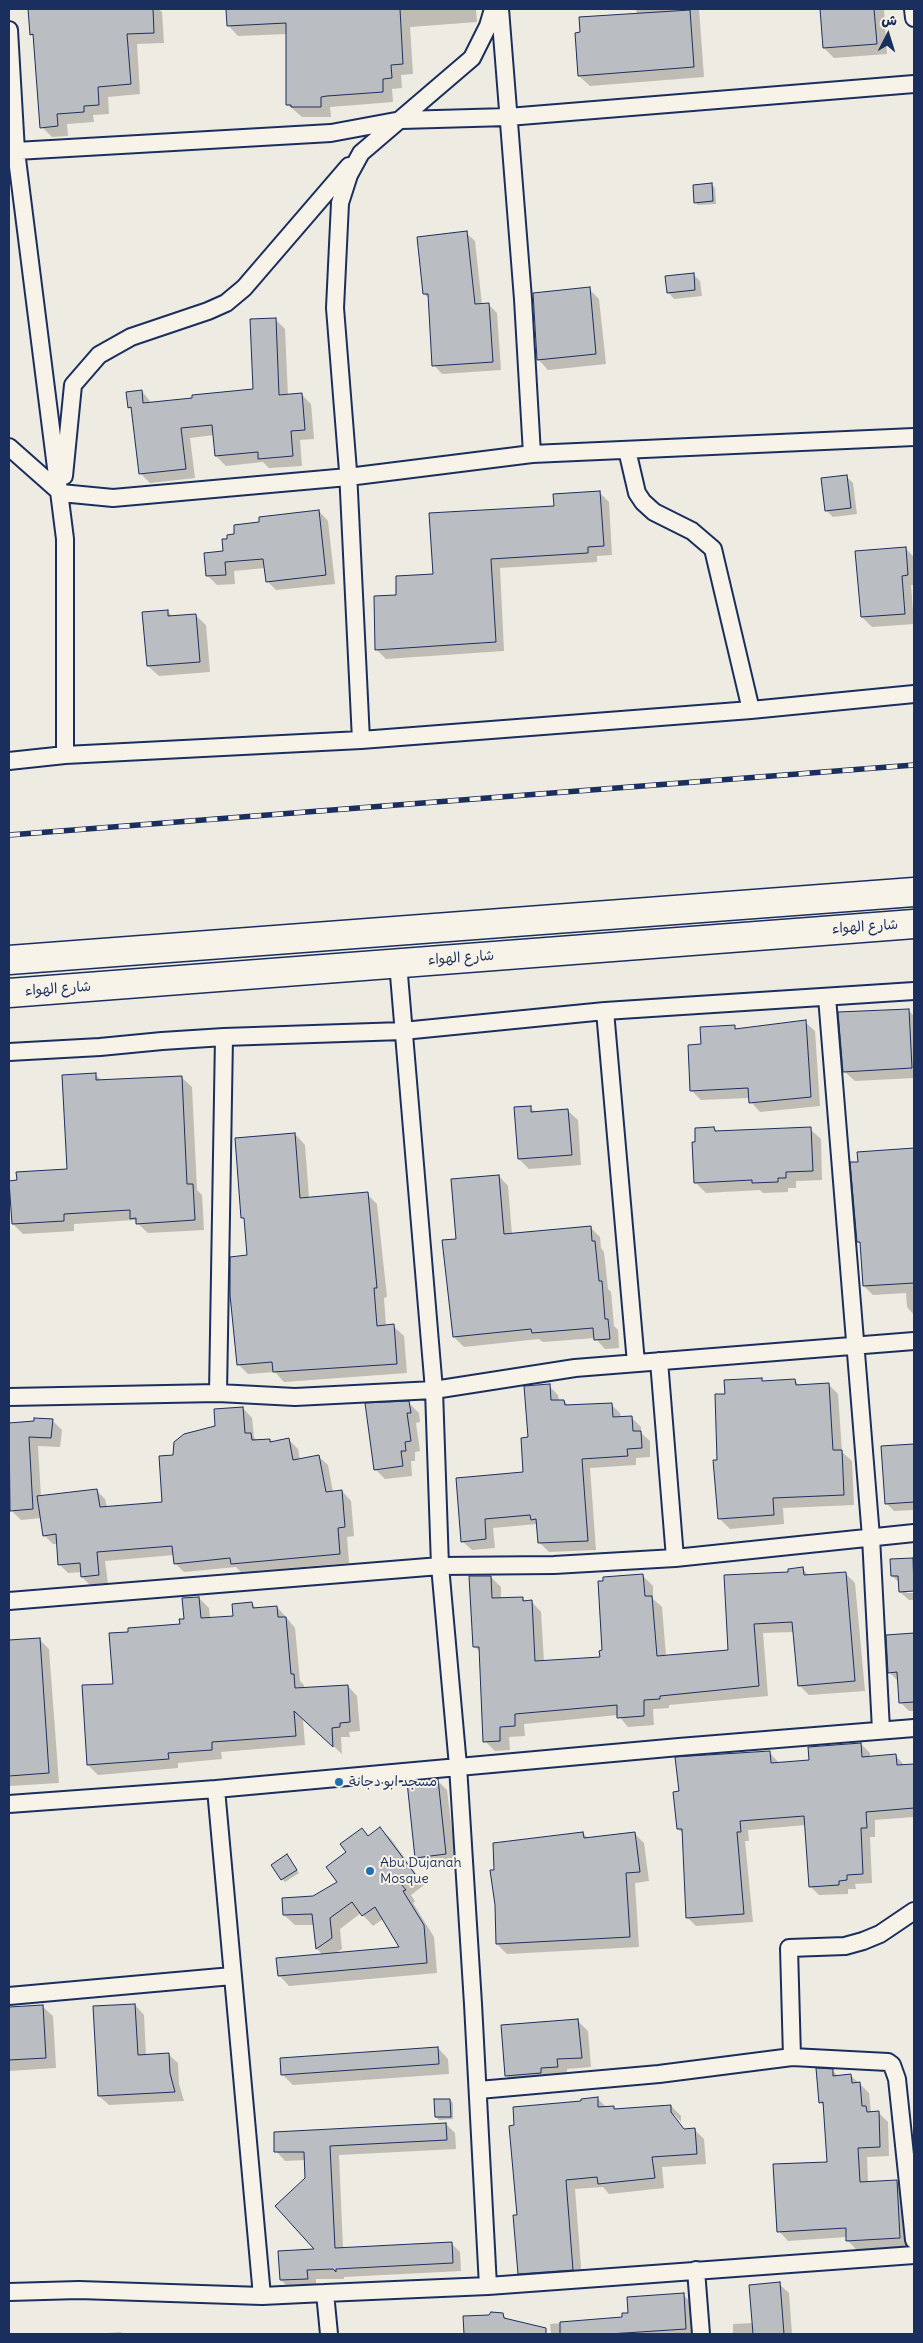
<!DOCTYPE html>
<html>
<head>
<meta charset="utf-8">
<style>
  body { margin:0 }
  #map { position:relative; width:923px; height:2343px; overflow:hidden; background:#eeebe2; font-family:Delius,"Playpen Sans Arabic",sans-serif }
  canvas { display:block }
  .frame { position:absolute; inset:0; border:10px solid #1b2f5e; pointer-events:none }
  .north { position:absolute; left:863px; top:10px; width:50px; height:50px; -webkit-text-stroke:4px #f7f3e8; paint-order:stroke; rotate:5deg; font-size:14px; font-weight:700; line-height:20px; text-align:center; color:#1b2f5e }
  .north::after { content:''; display:block; margin:auto; width:18px; height:22px; background:#1b2f5e; clip-path:polygon(50% 0,100% 100%,50% 72%,0 100%) }
</style>
</head>
<body>
<div id="map">
<canvas width="923" height="2343"></canvas>
<div class="frame"></div>
<div class="north">ش</div>
</div>
<script>
const ctx = document.querySelector('canvas').getContext('2d');
ctx.lineJoin = 'round';
function fillPath(path, color) { ctx.fillStyle = color; ctx.fill(path, 'evenodd'); }
const shape = rows => new Path2D(rows.map(r => 'M' + r).join(''));
function trace(path, color, width, dash) { ctx.strokeStyle = color; ctx.lineWidth = width; ctx.lineCap = dash ? 'butt' : 'round'; ctx.setLineDash(dash || []); ctx.stroke(path); }
function write(font, color, halo, rows, align = 'center') {
  ctx.font = font + ' Delius,"Playpen Sans Arabic",sans-serif'; ctx.lineWidth = 4; ctx.setLineDash([]); ctx.textBaseline = 'middle'; ctx.strokeStyle = halo; ctx.fillStyle = color; for (const [text, x, y, turn = 0] of rows) {
    ctx.save(); ctx.translate(x, y); ctx.rotate((+turn || 0) * Math.PI / 180); ctx.textAlign = isNaN(turn) ? turn : align; if (halo) ctx.strokeText(text, 0, 0); ctx.fillText(text, 0, 0); ctx.restore();
  }
}
fillPath(shape([
  [29,9,159,9,162,12,164,43,137,44,140,94,108,97,109,114,93,115,94,122,67,124,68,136,52,137,42,127,35,38,31,34],
  [227,9,476,9,477,22,410,27,413,74,401,75,402,88,392,89,393,102,330,107,331,117,302,117,287,104,287,34,238,36,228,25],
  [636,9,699,9,704,77,590,86,579,76,576,34,637,14],
  [821,9,884,9,887,54,834,58,824,48],
  [712,185,715,188,716,204,698,205,695,202],
  [466,233,475,241,482,305,488,304,497,313,501,370,442,374,434,365,429,298,424,294],
  [693,274,700,281,702,296,674,299,668,292],
  [589,289,599,299,606,364,548,370,538,359],
  [275,319,285,329,288,396,302,395,311,404,314,439,300,440,302,466,269,468,263,462,226,466,216,456,214,435,190,438,195,478,150,483,140,473,133,411,129,407,142,391,152,404,254,390],
  [846,476,853,483,857,514,833,517,826,510],
  [599,492,609,502,612,555,597,556,597,562,500,568,504,651,386,659,376,649,398,596,555,507],
  [319,511,328,521,335,584,276,590,267,581,265,568,234,571,235,584,217,585,208,576,206,554,225,552,236,535,261,523],
  [905,548,914,557,914,585,911,585,914,624,872,627,862,617],
  [167,611,173,617,195,615,206,625,210,672,159,676,148,666],
  [908,1010,914,1016,914,1078,855,1081,844,1071],
  [805,1022,815,1031,820,1106,760,1112,751,1102,750,1098,701,1100,691,1090,703,1045,734,1026,737,1030],
  [95,1074,102,1081,181,1077,192,1087,197,1190,202,1195,204,1230,148,1233,134,1220,74,1224,74,1231,23,1234,13,1224,68,1170],
  [530,1107,536,1113,567,1110,578,1120,581,1165,529,1169,519,1159],
  [714,1128,718,1132,810,1129,821,1139,822,1180,796,1181,796,1188,788,1188,788,1192,763,1193,760,1190,706,1193,696,1183],
  [295,1134,305,1145,309,1198,367,1194,377,1204,387,1297,384,1298,386,1326,393,1326,404,1336,407,1373,284,1382,275,1372,248,1374,238,1364,249,1256,246,1220,243,1218],
  [914,1149,914,1315,907,1307,906,1293,873,1295,864,1286,862,1245,858,1242,858,1154],
  [499,1176,508,1186,512,1234,591,1228,600,1237,601,1248,604,1252,608,1289,611,1292,614,1326,618,1330,619,1348,605,1349,595,1338,543,1342,539,1339,464,1347,454,1337,457,1240],
  [726,1381,795,1381,800,1386,828,1384,838,1394,842,1452,852,1461,854,1505,783,1508,784,1524,730,1529,720,1519,718,1461,726,1395],
  [549,1386,558,1395,559,1401,564,1401,569,1406,611,1404,620,1413,621,1418,632,1418,641,1427,641,1433,650,1441,650,1457,636,1458,636,1465,590,1468,596,1550,549,1552,539,1542,537,1524,493,1528,495,1548,472,1550,462,1541,525,1473,529,1438],
  [409,1403,419,1413,420,1422,416,1423,420,1451,415,1452,415,1461,411,1461,412,1476,385,1479,375,1469],
  [243,1408,252,1418,254,1437,257,1441,269,1440,272,1443,289,1440,298,1449,300,1460,318,1456,328,1465,333,1492,342,1491,351,1501,354,1536,347,1537,349,1563,241,1572,236,1567,184,1572,175,1563,174,1555,105,1561,108,1584,91,1586,82,1577,82,1572,68,1573,59,1564,58,1544,53,1544,44,1535,41,1518,21,1520,12,1511,11,1505,9,1505,9,1424,52,1420,62,1430,60,1447,38,1446,41,1497,96,1490,105,1499,107,1507,163,1503,174,1456],
  [914,1445,914,1510,894,1511,886,1503,882,1447],
  [914,1560,914,1590,907,1590,907,1593,914,1593,914,1711,909,1711,900,1702,898,1681,889,1672,887,1636,914,1634,913,1600,909,1600,900,1592,900,1583,892,1576,892,1561],
  [803,1569,809,1576,845,1573,855,1583,865,1691,809,1695,799,1685,794,1632,763,1633,768,1696,669,1705,669,1708,653,1709,654,1725,628,1727,618,1715,524,1724,525,1736,509,1737,510,1750,495,1751,485,1741,481,1653,475,1647,491,1577,501,1587,501,1599,522,1598,526,1602,532,1602,541,1612,544,1662,601,1658,643,1576,653,1586,653,1599,662,1607,666,1656,729,1651,789,1573],
  [199,1598,209,1608,210,1618,234,1617,252,1604,257,1609,277,1607,286,1617,295,1628,300,1681,304,1685,304,1689,348,1686,357,1696,360,1731,349,1732,350,1737,341,1737,342,1754,303,1719,305,1745,221,1752,222,1759,178,1763,178,1768,98,1775,88,1765,115,1685,129,1633,181,1625],
  [39,1639,49,1649,59,1783,9,1786,9,1641],
  [861,1744,870,1753,870,1758,896,1756,905,1766,914,1765,914,1817,875,1820,875,1837,870,1837,872,1883,855,1884,856,1889,848,1889,848,1894,819,1895,810,1886,806,1825,748,1830,749,1841,745,1841,753,1922,696,1926,687,1917,684,1834,678,1829,770,1753,779,1763,810,1761],
  [437,1780,447,1790,456,1864,426,1867,416,1857],
  [380,1828,391,1839,424,1885,411,1895,415,1901,413,1903,434,1937,437,1973,289,1986,279,1975,323,1955,317,1949,314,1925,295,1925,284,1915,339,1883,348,1852,362,1830,369,1837],
  [361,1913,373,1926,383,1919,401,1948,334,1954,342,1949,340,1929],
  [583,1833,588,1838,634,1833,644,1843,649,1881,635,1883,639,1947,507,1954,497,1944,495,1871],
  [290,1859,299,1873,285,1882,282,1879],
  [135,2005,144,2015,146,2056,168,2054,178,2063,179,2084,184,2101,109,2105,99,2096],
  [42,2006,53,2016,56,2068,9,2071,9,2008],
  [578,2021,588,2031,591,2067,567,2069,567,2077,516,2085,506,2075],
  [438,2048,448,2059,449,2074,293,2085,283,2075,282,2060],
  [832,2070,839,2077,851,2076,860,2084,869,2093,871,2113,878,2112,888,2122,889,2156,867,2157,868,2182,897,2181,906,2190,909,2247,857,2250,847,2240,847,2237,788,2241,779,2231,828,2163,825,2107,820,2102],
  [597,2098,607,2108,614,2108,617,2110,671,2106,681,2116,681,2122,675,2115,672,2115,687,2134,694,2129,704,2139,706,2164,662,2167,664,2188,609,2194,603,2187,575,2189,582,2280,529,2283,519,2273,518,2216,582,2102],
  [450,2100,453,2103,453,2119,439,2120,436,2117],
  [446,2124,455,2133,456,2149,339,2155,343,2249,451,2243,460,2252,461,2271,344,2277,344,2279,316,2279,316,2288,290,2289,281,2280,317,2250,306,2160,285,2161,276,2151],
  [779,2284,789,2293,792,2334,733,2334,733,2324,753,2323],
  [683,2295,693,2304,695,2334,551,2334,550,2324,623,2318,629,2314],
  [502,2314,508,2320,522,2324,534,2334,465,2334,464,2317],
  [121,2332,123,2334,94,2334]
]), '#0003');
const building = shape([
  [28,9,153,9,154,33,127,34,131,84,98,87,99,105,84,106,84,112,57,114,58,126,40,128,33,34,30,35,28,9],
  [226,9,400,9,403,64,391,65,392,78,383,79,383,92,327,96,321,97,321,107,291,107,291,105,286,105,286,23,227,26,226,9],
  [820,9,874,9,877,44,823,48,820,9],
  [690,10,694,67,578,76,575,33,580,32,579,17,690,10],
  [712,183,713,201,694,203,693,185,712,183],
  [467,231,475,304,489,303,493,362,432,366,428,294,423,294,417,237,467,231],
  [694,273,695,290,667,293,665,276,694,273],
  [590,287,596,354,537,360,533,293,590,287],
  [276,318,279,395,302,393,305,430,291,431,293,456,258,459,258,452,215,456,212,425,181,428,186,469,139,474,131,407,128,408,126,392,142,390,143,403,192,398,192,395,253,389,250,319,276,318],
  [847,475,851,508,825,511,821,478,847,475],
  [600,491,604,546,588,547,588,553,491,559,496,642,375,650,374,596,396,595,396,576,433,574,429,513,554,506,553,494,600,491],
  [319,510,326,575,266,582,263,559,225,562,226,575,206,576,204,553,223,551,222,539,227,539,227,535,234,534,234,525,259,522,259,517,319,510],
  [906,547,908,575,902,576,905,614,861,617,855,551,906,547],
  [168,610,168,616,196,614,200,662,147,666,142,612,168,610],
  [909,1009,912,1068,843,1072,838,1012,909,1009],
  [806,1020,811,1097,749,1103,748,1088,690,1091,688,1045,701,1044,700,1027,735,1025,735,1029,806,1020],
  [96,1073,96,1080,182,1076,187,1184,193,1184,195,1220,136,1224,136,1218,130,1219,130,1210,64,1214,64,1221,12,1224,9,1181,17,1180,16,1172,67,1169,62,1075,96,1073],
  [531,1106,531,1112,568,1109,572,1155,518,1159,514,1107,531,1106],
  [714,1127,715,1131,811,1127,813,1171,786,1172,786,1178,778,1178,778,1182,752,1183,752,1180,694,1183,692,1142,695,1142,695,1128,714,1127],
  [295,1133,300,1198,368,1192,377,1288,374,1288,377,1326,394,1324,397,1364,273,1372,272,1362,237,1365,230,1295,230,1257,247,1255,244,1218,241,1218,235,1138,295,1133],
  [914,1148,914,1283,863,1286,860,1242,857,1242,850,1162,858,1162,857,1152,914,1148],
  [499,1175,504,1234,591,1226,592,1241,595,1241,599,1281,602,1281,605,1319,608,1319,610,1339,594,1340,593,1328,532,1333,531,1329,453,1337,442,1240,456,1239,451,1179,499,1175],
  [762,1378,762,1381,795,1379,796,1385,829,1383,833,1450,842,1450,844,1495,773,1498,774,1515,718,1519,713,1460,717,1460,715,1394,725,1394,724,1380,762,1378],
  [550,1384,551,1400,564,1400,565,1405,612,1403,613,1417,632,1416,633,1431,641,1431,642,1448,627,1449,628,1456,582,1459,588,1541,538,1543,536,1519,531,1520,530,1515,485,1519,486,1539,461,1542,456,1478,523,1472,521,1438,528,1437,524,1386,550,1384],
  [409,1401,411,1413,407,1413,411,1441,405,1442,406,1451,401,1451,403,1466,374,1470,365,1403,409,1401],
  [243,1407,245,1433,251,1433,252,1440,270,1439,270,1442,289,1438,293,1460,319,1455,326,1492,342,1490,345,1527,338,1528,340,1554,231,1564,230,1558,174,1564,172,1546,97,1552,99,1575,81,1577,80,1563,58,1565,56,1534,43,1536,37,1496,97,1489,100,1507,162,1502,159,1456,173,1455,174,1442,184,1434,215,1426,214,1409,243,1407],
  [34,1418,53,1419,51,1438,29,1437,33,1509,10,1511,9,1423,34,1421,34,1418],
  [914,1444,914,1502,885,1504,881,1446,914,1444],
  [913,1558,914,1591,899,1592,898,1576,891,1576,890,1559,913,1558],
  [803,1567,804,1575,846,1572,855,1681,798,1686,792,1622,754,1624,759,1686,660,1696,660,1699,644,1700,644,1716,617,1718,617,1705,515,1714,515,1726,500,1727,500,1741,483,1742,479,1647,473,1647,469,1576,491,1576,492,1598,523,1597,523,1601,532,1600,535,1661,600,1657,599,1651,602,1650,598,1581,603,1581,603,1577,643,1574,645,1596,652,1596,657,1656,728,1650,724,1575,788,1572,788,1569,803,1567],
  [199,1597,201,1618,233,1616,232,1604,252,1602,253,1608,277,1606,278,1617,286,1617,291,1674,294,1674,295,1688,348,1685,350,1722,340,1723,340,1727,332,1728,333,1747,294,1711,296,1736,212,1742,212,1750,168,1753,169,1759,87,1765,82,1685,113,1684,109,1633,128,1632,128,1628,180,1624,179,1619,184,1619,182,1598,199,1597],
  [914,1633,914,1702,899,1703,897,1672,888,1673,886,1635,914,1633],
  [40,1638,49,1773,9,1776,9,1640,40,1638],
  [861,1743,862,1757,896,1754,897,1765,914,1764,914,1808,866,1812,867,1828,861,1828,863,1874,847,1875,847,1880,839,1881,839,1885,809,1887,804,1816,740,1821,741,1832,737,1832,744,1914,686,1918,682,1829,677,1829,673,1792,679,1791,675,1757,770,1751,771,1763,809,1760,808,1747,861,1743],
  [438,1779,446,1854,415,1858,407,1782,438,1779],
  [380,1827,415,1874,401,1884,406,1890,403,1891,424,1925,427,1963,278,1976,276,1958,399,1947,375,1907,362,1916,352,1902,330,1918,332,1938,316,1949,312,1914,283,1915,282,1898,313,1896,337,1882,326,1867,346,1852,340,1844,362,1828,368,1836,380,1827],
  [583,1832,584,1838,635,1832,640,1872,626,1873,630,1937,496,1944,495,1905,490,1870,494,1870,493,1843,583,1832],
  [287,1854,297,1870,281,1880,271,1865,287,1854],
  [135,2004,138,2055,169,2053,170,2073,175,2092,98,2096,93,2006,135,2004],
  [43,2005,46,2058,9,2060,9,2007,43,2005],
  [578,2019,582,2058,557,2059,558,2067,541,2068,541,2073,505,2076,501,2025,578,2019],
  [438,2047,439,2064,281,2075,280,2058,438,2047],
  [816,2068,833,2069,833,2076,851,2074,852,2083,860,2082,862,2106,866,2106,867,2112,879,2111,880,2147,858,2148,860,2182,897,2180,900,2238,846,2241,846,2228,777,2232,773,2164,827,2162,823,2102,819,2103,816,2068],
  [598,2097,598,2107,614,2106,614,2109,671,2105,671,2112,684,2129,695,2128,697,2154,652,2157,655,2178,598,2184,597,2177,566,2180,573,2270,518,2274,513,2215,517,2215,509,2126,514,2125,513,2107,581,2101,581,2099,598,2097],
  [434,2099,450,2099,451,2117,435,2117,434,2099],
  [446,2123,447,2140,330,2146,335,2248,452,2242,453,2263,336,2269,336,2272,333,2269,307,2270,308,2279,280,2280,278,2251,314,2249,275,2206,305,2178,304,2152,274,2152,274,2132,446,2123],
  [780,2282,784,2334,753,2334,749,2285,780,2282],
  [684,2293,686,2329,609,2334,560,2334,560,2322,622,2317,622,2313,628,2313,627,2297,684,2293],
  [491,2312,503,2313,504,2318,546,2328,546,2334,464,2334,463,2316,489,2315,491,2312]
]);
fillPath(building, '#babdc2');
trace(building, '#1b2f5e', 1);
const street = shape([
  [500,9,523,299,532,454],
  [913,9,914,18],
  [9,30,16,151,65,539,65,755],
  [16,151,331,133,401,120,508,117,914,84],
  [9,447,61,493,113,498,348,477,532,454,914,437],
  [627,450,637,493,643,502,654,512,692,531,713,549,751,710],
  [64,476,73,385,99,355,131,337,208,311,226,303,244,288,349,166],
  [361,740,348,471,335,308,340,203,349,175,361,153,472,58,488,26,493,9],
  [9,761,65,755,361,740,751,710,914,694],
  [398,963,434,1390,440,1566,458,1766,473,2004,488,2286],
  [827,997,871,1537,881,1730],
  [605,1011,636,1363],
  [9,1052,100,1047,162,1041,224,1037,403,1031,605,1011,914,991],
  [659,1361,675,1558],
  [218,1393,224,1037],
  [9,1397,218,1393,295,1397,434,1390,575,1368,914,1341],
  [9,1601,440,1566,554,1565,675,1558,914,1533],
  [216,1789,262,2296],
  [9,1804,216,1789,679,1747,914,1728],
  [9,1996,232,1976],
  [792,2057,789,1948,845,1946,863,1941,880,1934,914,1911],
  [479,2090,659,2074,792,2057,888,2062,892,2065,897,2079,914,2240],
  [696,2270,701,2334],
  [9,2292,79,2290,262,2296,325,2293,488,2286,914,2255],
  [325,2293,329,2334]
]);
const highway = shape([
  [9,960,914,892],
  [9,993,914,924]
]);
trace(street, '#1b2f5e', 20);
trace(highway, '#1b2f5e', 31);
trace(street, '#f7f3e8', 16);
trace(highway, '#f7f3e8', 28);
const rail = shape([
  [9,835,914,765]
]);
trace(rail, '#1b2f5e', 5.5);
trace(rail, '#f7f3e8', 4, [11]);
for (const [x, y, r, color] of [
  [339,1782,5,"#1f6fb2"],
  [370,1871,5,"#1f6fb2"]
]) { const dot = new Path2D(); dot.arc(x, y, r, 0, 2 * Math.PI); ctx.fillStyle = color; ctx.fill(dot); trace(dot, '#f7f3e8', 2); }
write('14px', '#1b2f5e', '#f7f3e8', [
  ["شارع الهواء",865,927,-4],
  ["شارع الهواء",461,958,-4],
  ["شارع الهواء",58,989,-4]
]);
write('14px', '#1b2f5e', '#f7f3e8', [
  ["مسجد ابو دجانة",349,1782],
  ["Abu Dujanah",380,1863],
  ["Mosque",380,1879]
], 'left');
</script>
</body>
</html>
